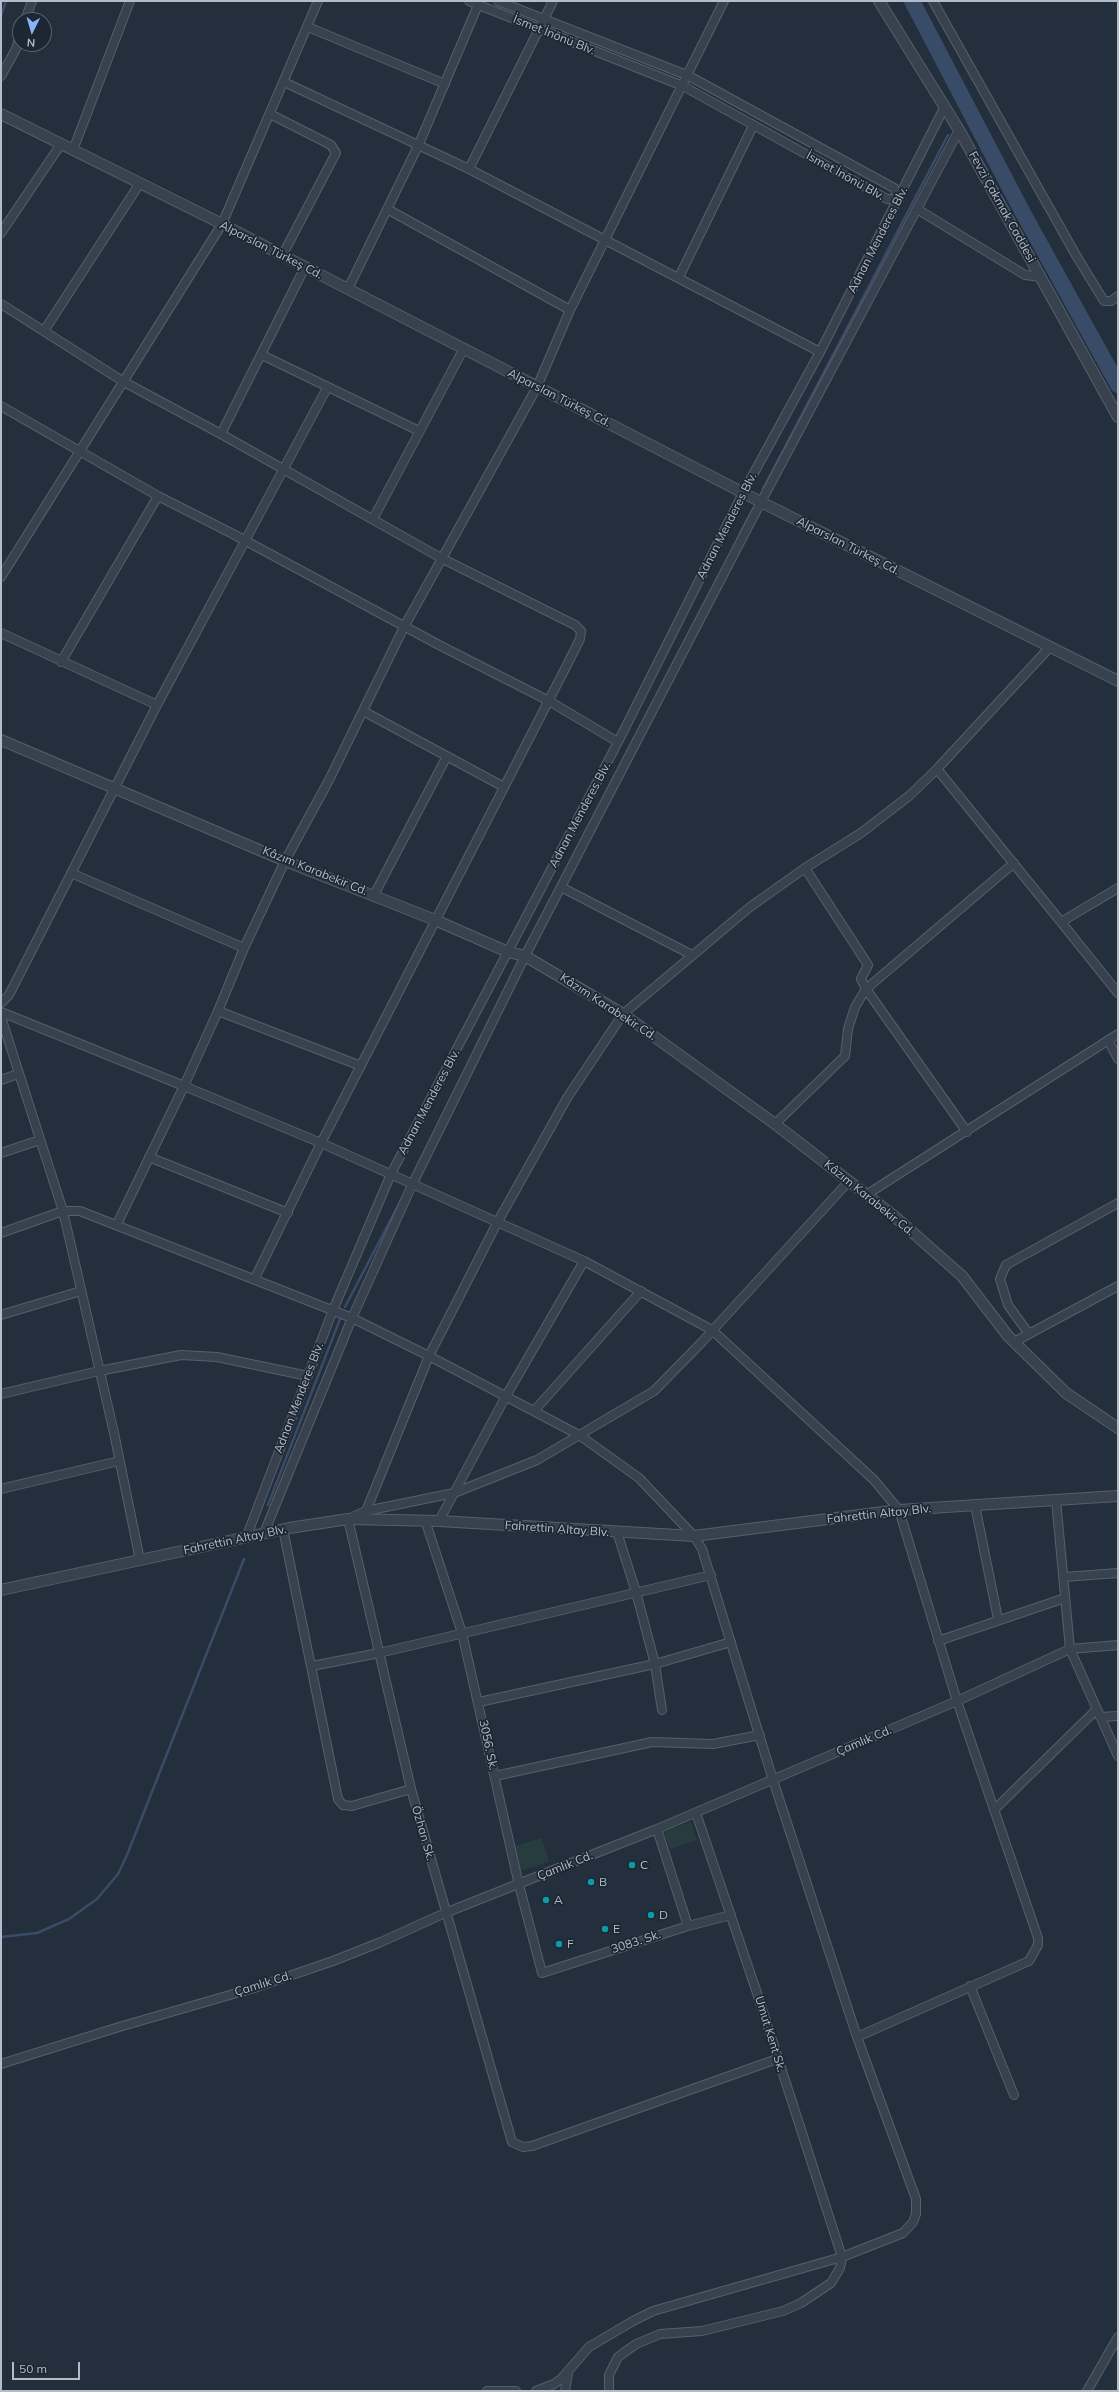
<!DOCTYPE html>
<html>
<head>
<meta charset="utf-8">
<style>
  body { margin:0 }
  #map { position:relative; width:1119px; height:2392px; overflow:hidden; background:#242f3e; font-family:Mulish,sans-serif }
  canvas { display:block }
  .frame { position:absolute; inset:0; border:2px solid #b4bcc9; pointer-events:none }
  .north { position:absolute; left:12px; top:12px; width:40px; height:40px; box-sizing:border-box; background:#1d2633; border:1px solid #59626f; border-radius:50%; rotate:185deg; font-size:11px; font-weight:700; line-height:16px; text-align:center; color:#b4bcc9 }
  .north::after { content:''; display:block; margin:auto; width:14px; height:18px; background:#8ab4f8; clip-path:polygon(50% 0,100% 100%,50% 72%,0 100%) }
  .scale { position:absolute; left:12px; top:2362px; width:68px; height:18px; box-sizing:border-box; border:2px solid #b4bcc9; border-top:0; padding-left:5px; font-size:12px; line-height:14px; white-space:nowrap; color:#b4bcc9; -webkit-text-stroke:3px #1d2633; paint-order:stroke }
</style>
</head>
<body>
<div id="map">
<canvas width="1119" height="2392"></canvas>
<div class="frame"></div>
<div class="north">N</div>
<div class="scale">50 m</div>
</div>
<script>
const ctx = document.querySelector('canvas').getContext('2d');
ctx.lineJoin = 'round';
function fillPath(path, color) { ctx.fillStyle = color; ctx.fill(path, 'evenodd'); }
const shape = rows => new Path2D(rows.map(r => 'M' + r).join(''));
function trace(path, color, width, dash) { ctx.strokeStyle = color; ctx.lineWidth = width; ctx.lineCap = dash ? 'butt' : 'round'; ctx.setLineDash(dash || []); ctx.stroke(path); }
function write(font, color, halo, rows, align = 'center') {
  ctx.font = font + ' Mulish,sans-serif'; ctx.lineWidth = 3.5; ctx.setLineDash([]); ctx.textBaseline = 'middle'; ctx.strokeStyle = halo; ctx.fillStyle = color; for (const [text, x, y, turn = 0] of rows) {
    ctx.save(); ctx.translate(x, y); ctx.rotate((+turn || 0) * Math.PI / 180); ctx.textAlign = isNaN(turn) ? turn : align; if (halo) ctx.strokeText(text, 0, 0); ctx.fillText(text, 0, 0); ctx.restore();
  }
}
fillPath(shape([
  [691,1822,697,1840,670,1849,664,1831],
  [542,1838,549,1862,519,1871,512,1847]
]), '#263c3f');
trace(shape([
  [1,16,6,1],
  [763,489,948,135],
  [739,535,753,509],
  [345,1307,401,1200],
  [268,1505,340,1319],
  [1,1937,37,1933,69,1919,97,1899,118,1874,127,1855,244,1559]
]), '#394c67', 2.5);
trace(shape([
  [912,1,1023,213,1118,385]
]), '#394c67', 16);
const minor = shape([
  [469,1,683,86,887,199,899,199,894,188,689,76,498,1],
  [933,1,1077,257,1104,301,1111,301,1118,296],
  [25,20,32,1],
  [308,27,445,84],
  [1,76,16,49,20,36],
  [284,82,469,169,820,352],
  [270,114,331,145,336,153,282,256],
  [73,150,130,1],
  [469,169,553,1],
  [917,209,1025,275,1041,277],
  [389,210,570,310],
  [1,233,61,144],
  [679,277,753,126],
  [348,289,419,144,478,5],
  [1,304,124,382,221,434,441,558,575,625,581,631,580,639,568,663,321,1143,255,1278],
  [44,331,140,183],
  [262,355,419,431],
  [1,406,158,496,233,534,439,645,549,701,618,742],
  [221,434,305,267],
  [373,519,464,348],
  [1,577,222,224,318,1],
  [1,633,157,705],
  [61,662,158,496],
  [363,711,504,787],
  [937,769,1061,922,1118,888],
  [805,868,868,965,861,979,866,989,967,1132],
  [71,873,244,948],
  [561,887,692,955],
  [374,895,447,756],
  [1061,922,1118,993],
  [1,1003,9,995,157,705,327,388],
  [218,1011,244,948,285,861,329,780,404,627,537,387,570,310,724,1],
  [1,1012,184,1086,117,1224],
  [1,1017,63,1211,114,1433,140,1560],
  [1108,1040,1118,1059],
  [361,1066,218,1011,184,1086,321,1143,584,1261,712,1330,874,1480,899,1510,957,1701,1038,1938,1038,1945,1029,1961,857,2037],
  [1,1080,18,1074],
  [775,1124,845,1056,848,1029,855,1007,866,989,1014,863],
  [1,1153,40,1140],
  [149,1157,288,1213],
  [866,1195,1118,1034],
  [1,1233,63,1211,80,1211,352,1318,429,1356,579,1435,639,1478,694,1536,702,1549,773,1780,857,2037,916,2199,916,2214,913,2222,903,2233,842,2257,653,2311,633,2321,589,2347,561,2379,554,2384,536,2391],
  [1,1315,81,1291],
  [1029,1334,1008,1305,1000,1279,1006,1265,1118,1203],
  [1014,1342,1118,1286],
  [1,1394,99,1371,181,1355,217,1357,308,1376],
  [534,1411,641,1291],
  [1,1489,119,1461],
  [1056,1500,1070,1649,1118,1756],
  [975,1505,998,1619],
  [366,1511,429,1356,497,1223,567,1098,623,1014,750,907,805,868,861,833,909,796,937,769,1050,647],
  [425,1520,462,1633,519,1885,542,1973,688,1926,731,1915],
  [439,1521,506,1396,584,1261],
  [283,1529,338,1799,343,1805,352,1806,411,1789],
  [617,1532,636,1592,655,1664,662,1710],
  [264,1533,352,1318,412,1185,525,956,761,502,959,130],
  [246,1538,333,1310,391,1174,618,742,743,493,820,352,945,106],
  [1064,1577,1118,1573],
  [938,1641,1065,1598],
  [312,1666,379,1653,711,1575],
  [479,1702,655,1664,731,1642],
  [1100,1717,1118,1716],
  [495,1776,652,1742,713,1744,760,1735],
  [994,1810,1096,1710],
  [657,1829,688,1926],
  [970,1986,1014,2095],
  [777,2059,532,2146,523,2147,512,2142,411,1789,348,1519,366,1511,454,1493,537,1460,654,1391,702,1342,849,1181],
  [1,2064,119,2027,254,1988,333,1961,381,1942,445,1913,657,1829,957,1701,1070,1649,1118,1645],
  [487,2391,516,2391],
  [565,2391,568,2373],
  [609,2391,609,2375,618,2357,636,2344,660,2334,702,2331,783,2311,801,2303,831,2283,840,2268,842,2257,756,1990,696,1813],
  [1087,2391,1118,2337]
]);
const tertiary = shape([
  [879,1,959,130,1118,417],
  [1,114,222,224,761,502,1118,681],
  [1,740,285,861,435,920,508,952,525,956,623,1014,775,1124,894,1216,962,1276,1008,1336,1066,1393,1118,1428],
  [1,1590,289,1528,348,1519,439,1521,694,1536,899,1510,1118,1496]
]);
trace(minor, '#565f6c', 10);
trace(tertiary, '#565f6c', 12);
trace(minor, '#38414e', 8);
trace(tertiary, '#38414e', 10);
for (const [x, y, r, color] of [
  [632,1865,4,"#0f9aa8"],
  [591,1882,4,"#0f9aa8"],
  [546,1900,4,"#0f9aa8"],
  [651,1915,4,"#0f9aa8"],
  [605,1929,4,"#0f9aa8"],
  [559,1944,4,"#0f9aa8"]
]) { const dot = new Path2D(); dot.arc(x, y, r, 0, 2 * Math.PI); ctx.fillStyle = color; ctx.fill(dot); trace(dot, '#1d2633', 1.5); }
write('12px', '#b4bcc9', '#1d2633', [
  ["İsmet İnönü Blv.",554,35,22],
  ["İsmet İnönü Blv.",845,176,29],
  ["Fevzi Çakmak Caddesi",1002,207,61],
  ["Adnan Menderes Blv.",878,240,-63],
  ["Alparslan Türkeş Cd.",271,250,27],
  ["Alparslan Türkeş Cd.",559,398,27],
  ["Adnan Menderes Blv.",727,526,-63],
  ["Alparslan Türkeş Cd.",848,546,27],
  ["Adnan Menderes Blv.",580,815,-62],
  ["Kâzım Karabekir Cd.",315,871,22],
  ["Kâzım Karabekir Cd.",608,1007,33],
  ["Adnan Menderes Blv.",429,1102,-62],
  ["Kâzım Karabekir Cd.",869,1198,39],
  ["Adnan Menderes Blv.",299,1398,-69],
  ["Fahrettin Altay Blv.",879,1514,-6],
  ["Fahrettin Altay Blv.",557,1529,4],
  ["Fahrettin Altay Blv.",235,1540,-12],
  ["Çamlık Cd.",864,1741,-23],
  ["3056. Sk.",488,1745,78],
  ["Özhan Sk.",423,1833,74],
  ["Çamlık Cd.",565,1866,-22],
  ["3083. Sk.",636,1942,-18],
  ["Çamlık Cd.",263,1984,-17],
  ["Umut Kent Sk.",770,2034,73]
]);
write('12px', '#b4bcc9', '#1d2633', [
  ["C",640,1865],
  ["B",599,1882],
  ["A",554,1900],
  ["D",659,1915],
  ["E",613,1929],
  ["F",567,1944]
], 'left');
</script>
</body>
</html>
